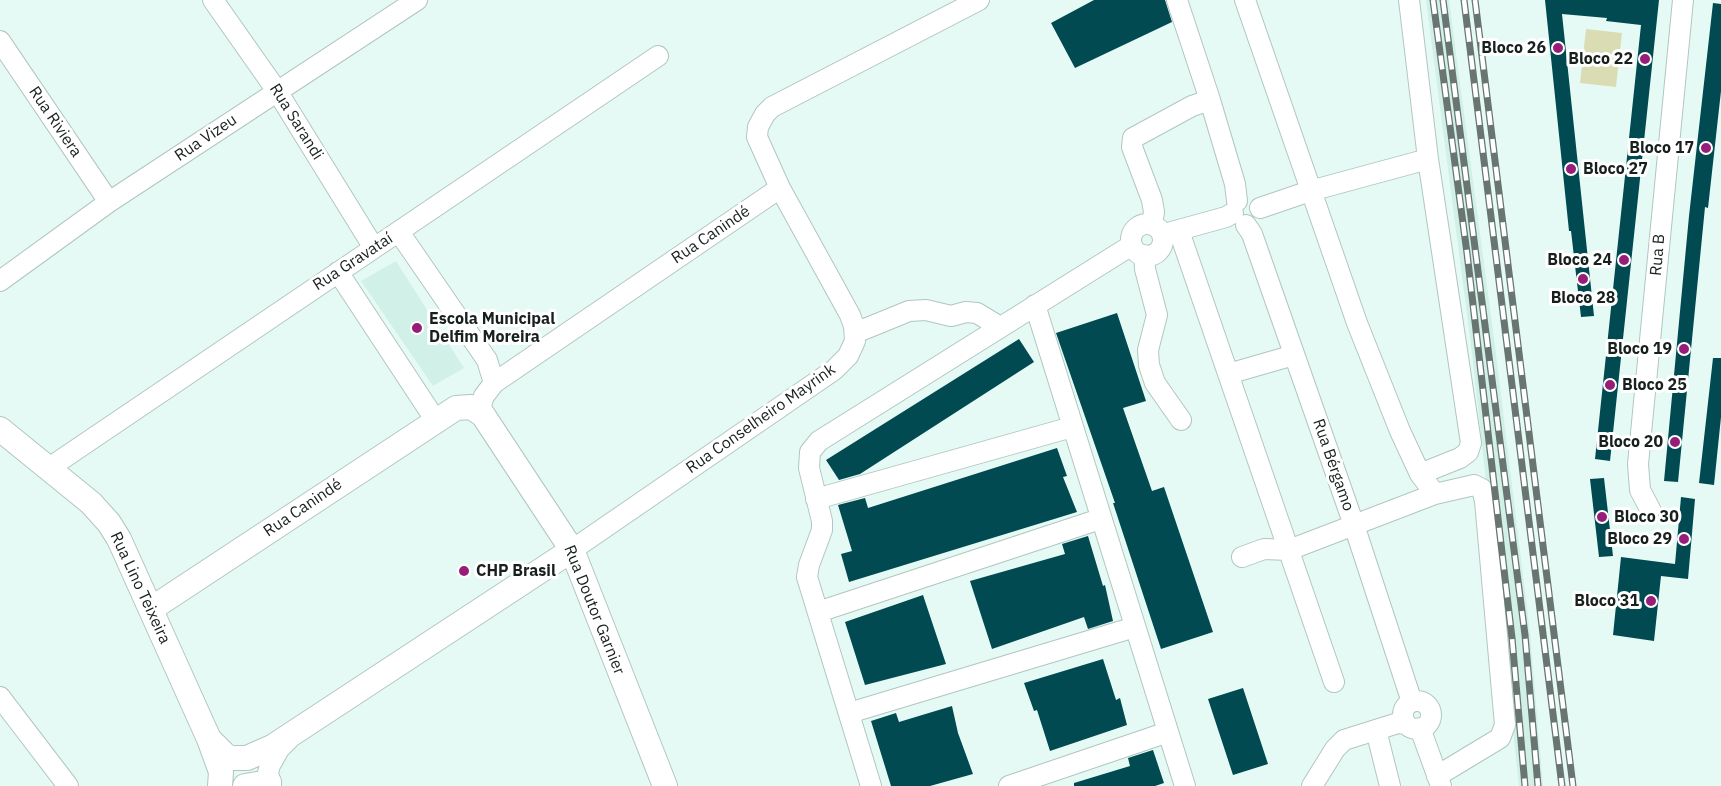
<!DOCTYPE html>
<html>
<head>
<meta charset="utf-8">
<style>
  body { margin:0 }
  canvas { display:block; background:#e5faf4 }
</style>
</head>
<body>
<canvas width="1721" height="786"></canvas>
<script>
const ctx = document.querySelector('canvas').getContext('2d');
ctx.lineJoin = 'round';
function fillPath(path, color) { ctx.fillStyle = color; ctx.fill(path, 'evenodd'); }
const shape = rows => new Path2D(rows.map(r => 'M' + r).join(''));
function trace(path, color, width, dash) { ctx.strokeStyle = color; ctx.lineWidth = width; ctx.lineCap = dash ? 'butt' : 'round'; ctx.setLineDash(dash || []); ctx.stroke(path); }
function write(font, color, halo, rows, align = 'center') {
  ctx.font = font + ' "IBM Plex Sans",sans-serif'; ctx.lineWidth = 6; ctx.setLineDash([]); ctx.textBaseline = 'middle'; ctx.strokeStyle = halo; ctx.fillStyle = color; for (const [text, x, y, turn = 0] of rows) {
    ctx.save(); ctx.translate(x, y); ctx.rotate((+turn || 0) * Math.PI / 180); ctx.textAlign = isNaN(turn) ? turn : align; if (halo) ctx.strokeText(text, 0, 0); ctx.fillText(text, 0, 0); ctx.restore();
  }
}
fillPath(shape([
  [1426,0,1449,0,1496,354,1530,633,1543,786,1519,786,1472,353],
  [396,261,464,368,433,386,361,281]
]), '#d1f0e7');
fillPath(shape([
  [1586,29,1622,33,1616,87,1580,83]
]), '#daddb3');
fillPath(shape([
  [1094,0,1165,0,1172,22,1075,68,1051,23],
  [1545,0,1659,0,1610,461,1595,459,1641,25,1606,21,1607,18,1562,14,1594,316,1581,317,1571,231,1569,231],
  [1713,3,1721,4,1721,91,1708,208,1705,207,1678,482,1664,481,1689,216],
  [1117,313,1146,401,1123,408,1152,491,1164,487,1213,632,1161,649,1113,503,1115,503,1056,333],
  [1019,339,1034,362,860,474,839,480,826,460],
  [1713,358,1721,358,1721,417,1714,485,1699,483],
  [1057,448,1067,476,1063,477,1077,512,849,582,841,554,852,551,838,505,865,498,868,508],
  [1604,478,1613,556,1599,557,1590,479],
  [1681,497,1695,499,1688,579,1661,576,1654,641,1613,635,1621,557,1675,564],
  [1088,536,1103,586,1105,585,1113,621,1088,629,1084,617,992,649,970,581,1065,554,1062,544],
  [923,595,946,664,865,685,845,622],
  [1103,659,1116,700,1120,698,1127,725,1050,751,1037,710,1034,711,1024,683],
  [1243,688,1268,764,1233,775,1208,699],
  [952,706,958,733,973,774,930,786,891,786,871,721,896,713,899,722],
  [1153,750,1164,783,1155,786,1074,786,1074,783,1130,766,1128,758]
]), '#014a52');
const minor = shape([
  [213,0,277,91,374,248],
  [1177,0,1210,100,1235,184,1237,201],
  [1245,0,1357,323,1400,431,1420,474,1435,494],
  [1409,0,1428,159,1471,443,1468,452,1460,458,1420,474],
  [0,41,109,202],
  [1260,208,1310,191,1428,159],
  [1152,224,1154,212,1152,200,1132,147,1133,138,1192,106,1210,100],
  '1131 240a16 16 0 1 1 32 0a16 16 0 1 1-32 0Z',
  [1246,225,1252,234,1354,525,1410,696,1410,703],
  [1179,231,1334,682],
  [399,232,487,360,494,383],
  [1168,233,1226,217,1233,213],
  [1144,255,1145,269,1157,315,1148,350,1149,365,1155,383,1181,420],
  [338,272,436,421],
  [0,281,109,202,417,0],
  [1035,305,1185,786],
  [855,333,909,311,926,310,951,316,966,312,977,313,1000,327],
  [1228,374,1294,355],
  [483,415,481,405,484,396,494,383,780,188],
  [49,468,658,56],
  [816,499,1072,427],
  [1650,509,1640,490,1638,464,1683,0],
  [572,550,834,370,848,356,855,341,854,326,850,315,780,188,757,137,758,127,765,114,772,107,979,0],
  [1242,557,1264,549,1289,550,1435,494,1474,485,1482,489,1485,501,1505,725,1500,738,1437,776],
  [818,612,1100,519],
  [0,697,68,786],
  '1403 715a14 14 0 1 1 28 0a14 14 0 1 1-28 0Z',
  [849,713,1135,627],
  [1420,728,1441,786],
  [1376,730,1390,786],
  [271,786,268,773,270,765,279,749,289,739],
  [871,786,807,577,809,565,822,530,822,521,809,468,810,452,819,441,1132,245],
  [1009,786,1168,732],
  [1312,786,1335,749,1344,740,1398,723,1406,724]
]);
const major = shape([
  [0,429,91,503,109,523,119,539,209,739,221,772,220,786],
  [151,609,456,408,471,407,483,415,572,550,665,786],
  [209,739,226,756,232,758,247,758,272,747,572,550],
  [245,786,269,782]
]);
trace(minor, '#b1c6c0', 22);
trace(major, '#b1c6c0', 26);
trace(minor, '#fff', 20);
trace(major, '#fff', 24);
const rail = shape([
  [1433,0,1467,253,1512,638,1525,786],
  [1443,0,1525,635,1538,786],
  [1464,0,1562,786],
  [1475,0,1573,786]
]);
trace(rail, '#687571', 7);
trace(rail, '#fff', 4.5, [14]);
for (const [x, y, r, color] of [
  [1558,48,6,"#961e79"],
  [1645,59,6,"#961e79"],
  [1706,148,6,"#961e79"],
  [1571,169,6,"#961e79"],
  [1624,260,6,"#961e79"],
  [1583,279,6,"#961e79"],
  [417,328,6,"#961e79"],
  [1684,349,6,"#961e79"],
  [1610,385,6,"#961e79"],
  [1675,442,6,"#961e79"],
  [1602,517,6,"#961e79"],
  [1684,539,6,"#961e79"],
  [464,571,6,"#961e79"],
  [1651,601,6,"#961e79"]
]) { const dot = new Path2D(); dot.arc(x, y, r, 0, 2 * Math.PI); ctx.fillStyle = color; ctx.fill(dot); trace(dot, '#fff', 2); }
write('bold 16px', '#18201e', '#fff', [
  ["Bloco 26",1546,48],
  ["Bloco 22",1633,59],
  ["Bloco 17",1694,148],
  ["Bloco 27",1583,169,"left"],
  ["Bloco 24",1612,260],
  ["Bloco 28",1583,298,"center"],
  ["Escola Municipal",429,319,"left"],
  ["Delfim Moreira",429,337,"left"],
  ["Bloco 19",1672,349],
  ["Bloco 25",1622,385,"left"],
  ["Bloco 20",1663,442],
  ["Bloco 30",1614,517,"left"],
  ["Bloco 29",1672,539],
  ["CHP Brasil",476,571,"left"],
  ["Bloco 31",1639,601]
], 'right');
write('16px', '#18201e', '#fff', [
  ["Rua Riviera",55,122,56],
  ["Rua Sarandi",296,122,58],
  ["Rua Vizeu",206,138,-34],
  ["Rua Canindé",711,235,-34],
  ["Rua B",1658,255,-85],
  ["Rua Gravataí",353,262,-33],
  ["Rua Conselheiro Mayrink",761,419,-35],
  ["Rua Bérgamo",1333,465,71],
  ["Rua Canindé",303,508,-34],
  ["Rua Lino Teixeira",140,588,65],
  ["Rua Doutor Garnier",594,610,68]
]);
</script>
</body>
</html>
